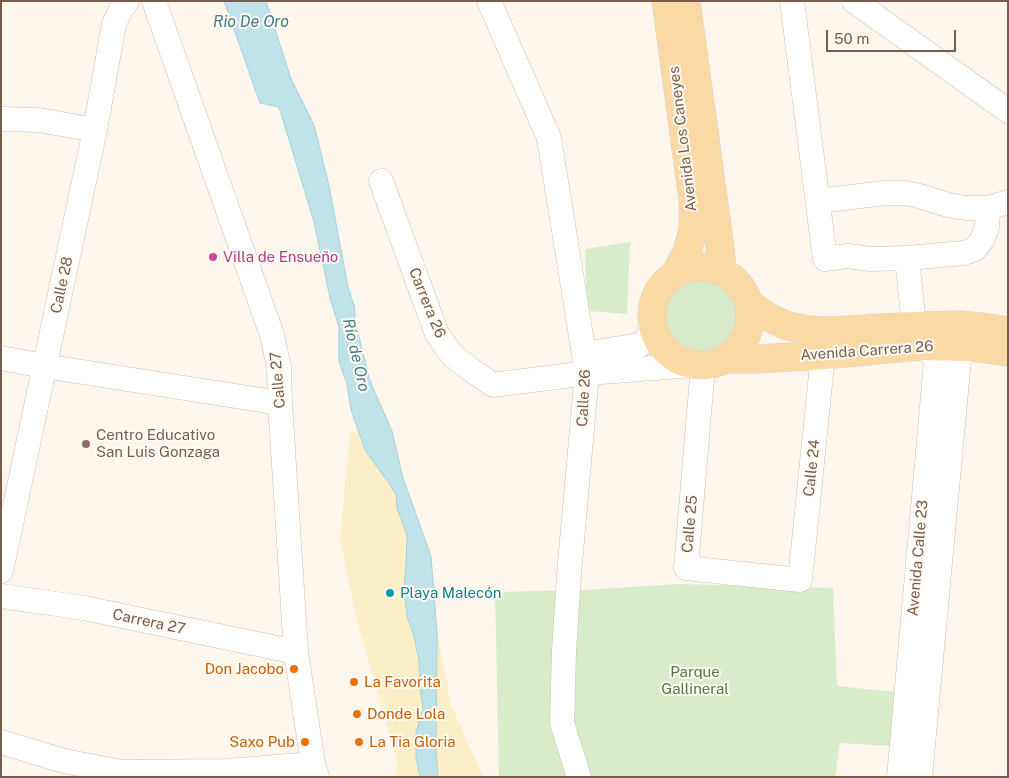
<!DOCTYPE html>
<html>
<head>
<meta charset="utf-8">
<style>
  body { margin:0 }
  #map { position:relative; width:1009px; height:778px; overflow:hidden; background:#fdf6ec; font-family:"Public Sans",sans-serif }
  canvas { display:block }
  .frame { position:absolute; inset:0; border:2px solid #7a5c4d; pointer-events:none }
  .scale { position:absolute; left:826px; top:30px; width:130px; height:22px; box-sizing:border-box; border:2px solid #7a5c4d; border-top:0; padding-left:6px; font-size:15px; line-height:18px; white-space:nowrap; color:#7a5c4d; -webkit-text-stroke:4px #fffaf3; paint-order:stroke }
</style>
</head>
<body>
<div id="map">
<canvas width="1009" height="778"></canvas>
<div class="frame"></div>
<div class="scale">50 m</div>
</div>
<script>
const ctx = document.querySelector('canvas').getContext('2d');
ctx.lineJoin = 'round';
function fillPath(path, color) { ctx.fillStyle = color; ctx.fill(path, 'evenodd'); }
const shape = rows => new Path2D(rows.map(r => 'M' + r).join(''));
function trace(path, color, width, dash) { ctx.strokeStyle = color; ctx.lineWidth = width; ctx.lineCap = dash ? 'butt' : 'round'; ctx.setLineDash(dash || []); ctx.stroke(path); }
function write(font, color, halo, rows, align = 'center') {
  ctx.font = font + ' "Public Sans",sans-serif'; ctx.lineWidth = 4; ctx.setLineDash([]); ctx.textBaseline = 'middle'; ctx.strokeStyle = halo; ctx.fillStyle = color; for (const [text, x, y, turn = 0] of rows) {
    ctx.save(); ctx.translate(x, y); ctx.rotate((+turn || 0) * Math.PI / 180); ctx.textAlign = isNaN(turn) ? turn : align; if (halo) ctx.strokeText(text, 0, 0); ctx.fillText(text, 0, 0); ctx.restore();
  }
}
fillPath(shape([
  [630,242,627,314,587,311,585,249],
  '664 315a38 38 0 1 1 76 0a38 38 0 1 1-76 0Z',
  [679,584,833,588,837,686,895,692,890,746,840,743,835,777,499,777,495,592,583,590]
]), '#d8ecc9');
fillPath(shape([
  [377,427,425,569,451,705,483,777,396,777,397,762,356,617,340,539,350,432]
]), '#fcefc7');
const water = shape([
  [224,1,266,1,291,79,314,125,329,186,348,287,354,305,356,325,370,381,392,431,403,478,431,556,437,632,436,752,438,777,420,777,416,757,416,732,423,708,420,688,419,660,413,633,407,616,404,588,406,565,407,535,397,508,396,495,389,483,366,452,351,410,347,384,339,362,339,327,330,298,314,222,279,107,260,103,224,1]
]);
fillPath(water, '#bfe3e8');
trace(water, '#a5d3da', 1);
const minor = shape([
  [154,1,272,335,279,367,280,403,296,652,313,764,317,777],
  [489,1,549,138,587,373,569,574,564,651,562,723,579,777],
  [792,1,825,259,847,256,870,259,907,258,964,253,975,249,982,240,987,228,988,208],
  [854,1,1008,111],
  [1,119,39,120,95,130],
  [381,181,437,334,452,355,470,369,493,385,587,373,694,365],
  [818,201,885,193,904,193,916,195,948,205,966,208,988,208,1008,202],
  [907,258,914,326],
  [584,354,640,345,648,338,652,317],
  [1,358,44,366,280,403],
  [703,366,686,568,800,580,823,355],
  [1,571,95,130,114,24,121,9,127,1],
  [1,596,84,608,296,652],
  [1,742,64,761,121,772,228,771,313,764],
  [899,777,936,362,931,353,921,346],
  [920,777,959,360,963,353,971,347]
]);
const major = shape([
  [666,1,693,200,693,229,687,252,675,274],
  [686,1,720,248,722,271],
  '652 316a49 49 0 1 1 98 0a49 49 0 1 1-98 0Z',
  [749,304,770,318,788,326,809,330,832,331,914,326,958,325,982,327,1008,331],
  [726,359,758,359,823,355,921,346,971,347,1008,352]
]);
trace(minor, '#d1beb0', 25);
trace(major, '#dad1cd', 29);
trace(minor, '#fff', 24);
trace(major, '#fbd9a5', 28);
for (const [x, y, r, color] of [
  [213,257,5,"#d1479c"],
  [86,444,5,"#8d6e63"],
  [390,593,5,"#0f9aa8"],
  [294,669,5,"#e8710a"],
  [354,682,5,"#e8710a"],
  [357,714,5,"#e8710a"],
  [305,742,5,"#e8710a"],
  [359,742,5,"#e8710a"]
]) { const dot = new Path2D(); dot.arc(x, y, r, 0, 2 * Math.PI); ctx.fillStyle = color; ctx.fill(dot); trace(dot, '#fffaf3', 2); }
write('15px', '#7a5c4d', '#fffaf3', [
  ["Avenida Los Caneyes",683,139,-97],
  ["Calle 28",62,285,-78],
  ["Carrera 26",427,303,68],
  ["Avenida Carrera 26",867,351,-4],
  ["Calle 27",278,380,-95],
  ["Calle 26",584,398,-87],
  ["Calle 24",812,468,-84],
  ["Calle 25",690,524,-85],
  ["Avenida Calle 23",918,558,-85],
  ["Carrera 27",149,622,12]
]);
write('15px', '#b23c85', '#fffaf3', [
  ["Villa de Ensueño",223,257]
], 'left');
write('15px', '#785e54', '#fffaf3', [
  ["Centro Educativo",96,435],
  ["San Luis Gonzaga",96,452]
], 'left');
write('15px', '#0d838f', '#fffaf3', [
  ["Playa Malecón",400,593]
], 'left');
write('15px', '#c56008', '#fffaf3', [
  ["Don Jacobo",284,669,"right"],
  ["La Favorita",364,682],
  ["Donde Lola",367,714],
  ["Saxo Pub",295,742,"right"],
  ["La Tia Gloria",369,742]
], 'left');
write('15px', '#537a41', '#fffaf3', [
  ["Parque",695,672],
  ["Gallineral",695,689]
]);
write('italic 16px', '#437c86', '#fffaf3', [
  ["Rio De Oro",251,22],
  ["Río de Oro",356,355,77]
]);
</script>
</body>
</html>
